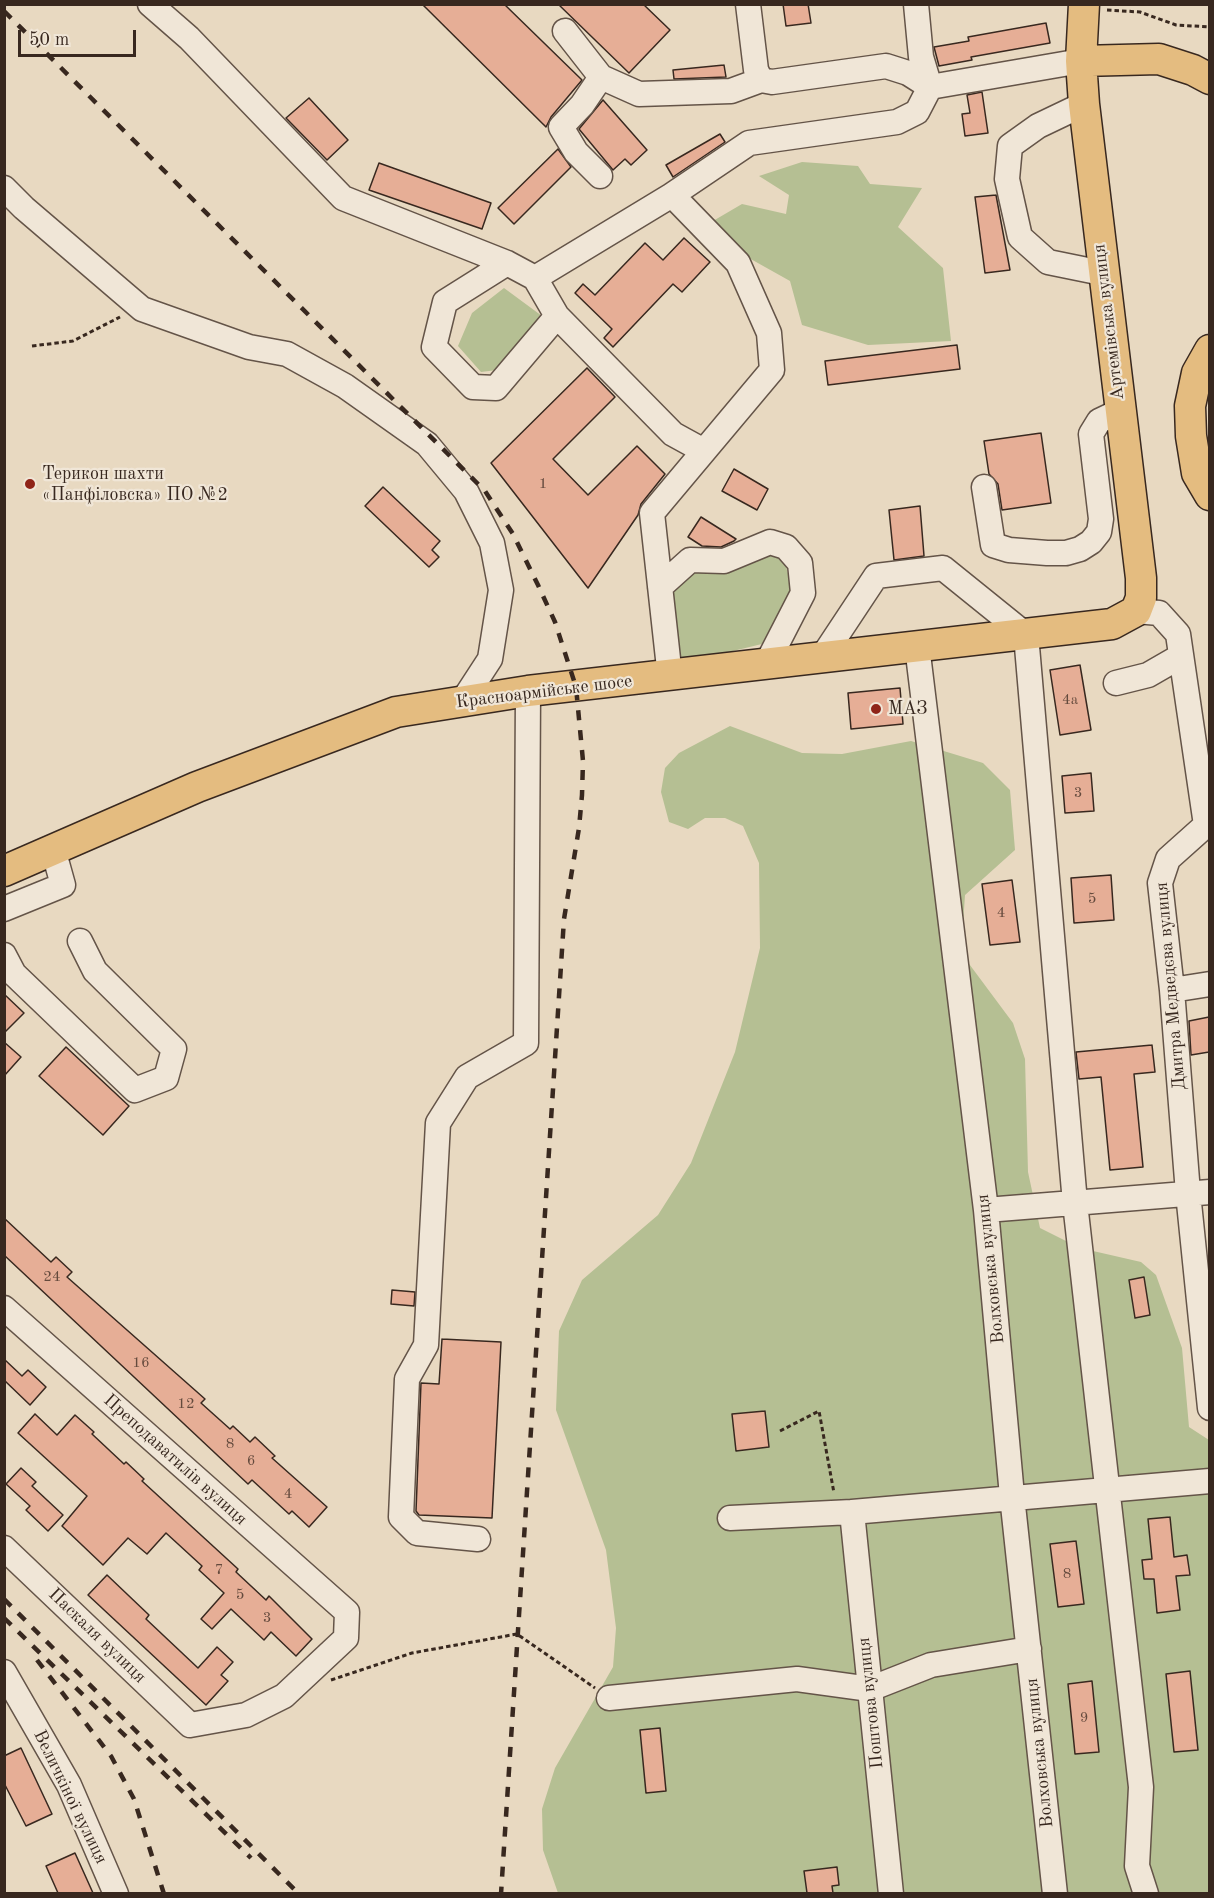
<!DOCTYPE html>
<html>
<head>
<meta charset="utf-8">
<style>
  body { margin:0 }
  #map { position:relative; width:1214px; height:1898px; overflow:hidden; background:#e8d9c1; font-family:"Old Standard TT",serif }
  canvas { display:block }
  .frame { position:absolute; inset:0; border:6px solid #38281f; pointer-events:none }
  .scale { position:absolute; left:18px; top:30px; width:118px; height:27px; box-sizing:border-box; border:3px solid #38281f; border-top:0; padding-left:8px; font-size:18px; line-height:21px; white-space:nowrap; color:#38281f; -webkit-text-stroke:4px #f0e6d7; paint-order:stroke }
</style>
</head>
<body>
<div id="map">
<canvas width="1214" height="1898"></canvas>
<div class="frame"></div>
<div class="scale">50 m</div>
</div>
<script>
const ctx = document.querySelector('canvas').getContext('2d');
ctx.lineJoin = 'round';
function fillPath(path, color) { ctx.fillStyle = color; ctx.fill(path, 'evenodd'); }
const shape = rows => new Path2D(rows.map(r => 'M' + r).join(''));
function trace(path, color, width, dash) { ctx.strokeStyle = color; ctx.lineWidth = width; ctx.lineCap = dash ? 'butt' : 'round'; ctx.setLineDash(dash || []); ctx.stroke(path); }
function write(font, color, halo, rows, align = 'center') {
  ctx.font = font + ' "Old Standard TT",serif'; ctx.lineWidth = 4.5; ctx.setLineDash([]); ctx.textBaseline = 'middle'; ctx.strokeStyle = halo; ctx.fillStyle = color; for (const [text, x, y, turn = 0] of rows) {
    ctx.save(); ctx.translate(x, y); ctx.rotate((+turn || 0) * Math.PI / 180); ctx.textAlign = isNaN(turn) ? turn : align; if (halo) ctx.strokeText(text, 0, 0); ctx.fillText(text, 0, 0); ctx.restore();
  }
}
fillPath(shape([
  [802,162,858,166,870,184,922,188,898,227,943,268,951,341,868,345,802,325,790,281,740,253,713,221,742,204,786,214,789,195,759,176],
  [504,288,542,316,497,370,481,372,458,346,472,313],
  [763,549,779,557,785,563,792,588,766,643,704,658,686,659,680,656,677,652,670,590,687,572],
  [730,726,802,753,842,754,911,741,983,763,1010,790,1015,850,965,895,961,953,1013,1023,1025,1059,1028,1172,1040,1228,1080,1248,1141,1262,1156,1275,1182,1348,1189,1427,1209,1440,1209,1893,558,1893,543,1850,542,1809,555,1768,613,1667,616,1628,606,1550,556,1410,559,1331,582,1280,658,1215,691,1163,735,1052,760,948,759,863,743,826,725,818,705,818,688,829,669,822,661,792,665,768,679,753]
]), '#b5bf93');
const building = shape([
  [422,4,504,4,582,80,551,117,546,127,422,4],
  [558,4,643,4,670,30,629,73,558,4],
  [783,4,808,4,811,23,786,26,783,4],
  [1046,23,1050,43,971,57,972,60,939,66,934,47,969,41,968,37,1046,23],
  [724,65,726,77,674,79,673,70,724,65],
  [982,92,988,133,965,136,962,114,970,113,967,95,982,92],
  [309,98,348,140,327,160,286,118,309,98],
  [603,100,647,150,631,165,625,159,613,170,579,129,603,100],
  [720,134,725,142,673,177,666,165,720,134],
  [558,149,571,167,514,224,498,208,558,149],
  [379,163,491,203,482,229,369,190,379,163],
  [996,195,1010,270,985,273,975,197,996,195],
  [684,238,710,262,682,292,673,284,613,347,604,338,612,329,575,293,583,284,595,295,645,243,663,260,684,238],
  [957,345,960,369,828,385,825,361,957,345],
  [587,368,615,397,553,459,588,495,637,446,665,474,641,504,638,515,588,588,491,463,587,368],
  [1041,433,1051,503,1002,510,998,484,989,474,984,441,1041,433],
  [734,469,768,489,757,510,722,491,734,469],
  [383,487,440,541,432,550,439,557,429,567,365,506,383,487],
  [920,506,924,556,894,560,889,510,920,506],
  [701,517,736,539,734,541,721,547,702,546,688,537,701,517],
  [1080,665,1091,730,1060,735,1050,670,1080,665],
  [900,688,903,724,851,729,848,693,900,688],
  [1091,773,1094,811,1065,813,1062,776,1091,773],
  [1111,875,1114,920,1074,923,1071,878,1111,875],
  [1012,880,1020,942,990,945,982,884,1012,880],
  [4,994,24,1013,4,1033,4,994],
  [1209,1017,1209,1052,1191,1055,1189,1021,1209,1017],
  [4,1042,21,1057,4,1076,4,1042],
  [1152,1045,1155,1072,1134,1074,1143,1167,1110,1170,1101,1077,1079,1079,1076,1052,1152,1045],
  [66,1047,129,1106,103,1135,39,1076,66,1047],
  [4,1218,51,1262,56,1257,72,1272,67,1277,205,1399,201,1403,230,1429,233,1426,250,1442,255,1437,275,1456,272,1458,327,1507,309,1527,292,1511,289,1514,252,1480,248,1484,4,1255,4,1218],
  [1144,1277,1150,1315,1135,1318,1129,1280,1144,1277],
  [392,1290,415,1292,414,1306,391,1304,392,1290],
  [442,1339,501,1342,492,1518,419,1515,416,1511,421,1383,439,1384,442,1339],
  [4,1359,22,1376,28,1370,46,1387,30,1405,4,1380,4,1359],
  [765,1411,769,1447,736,1451,732,1414,765,1411],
  [35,1414,57,1435,75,1415,94,1432,92,1434,124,1464,126,1462,144,1479,142,1481,238,1569,236,1572,266,1600,269,1596,312,1639,296,1656,271,1632,264,1640,231,1609,212,1629,201,1619,224,1593,199,1570,202,1566,166,1533,147,1554,128,1538,103,1565,62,1526,87,1496,18,1433,35,1414],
  [21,1468,36,1482,32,1486,63,1515,48,1531,26,1510,30,1506,6,1484,21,1468],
  [1170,1517,1174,1557,1187,1555,1190,1575,1176,1576,1180,1610,1157,1613,1154,1579,1144,1579,1142,1560,1152,1559,1148,1519,1170,1517],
  [1076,1541,1084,1604,1058,1607,1050,1544,1076,1541],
  [107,1575,149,1615,146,1619,198,1668,217,1647,233,1662,221,1675,228,1681,206,1705,88,1595,107,1575],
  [1190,1671,1198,1750,1174,1752,1166,1674,1190,1671],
  [1092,1681,1099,1752,1075,1754,1068,1684,1092,1681],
  [660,1728,666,1791,646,1793,640,1730,660,1728],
  [21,1748,52,1814,26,1826,4,1783,4,1756,21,1748],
  [75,1853,93,1893,58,1893,46,1866,75,1853],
  [837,1867,839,1885,832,1886,833,1893,807,1893,804,1871,837,1867]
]);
fillPath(building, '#e6ae96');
trace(building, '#38281f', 1.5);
const minor = shape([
  [150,4,189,38,343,198,507,263,535,278,672,195],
  [748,4,756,70,761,80,772,82,886,66,908,73,930,87,1081,61],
  [565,31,601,77,639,94,731,91,761,80],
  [1084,104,1038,126,1010,146,1007,179,1020,237,1048,262,1102,273],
  [600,176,576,152,561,127,582,105,601,77],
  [4,188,24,208,142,309,249,347,287,354,345,386,427,444,466,491,492,543,501,590,490,659,462,702],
  [507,263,445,302,434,347,473,387,496,388,557,316],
  [535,278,557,316,673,434,704,451],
  [984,487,993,545,1009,550,1047,553,1066,553,1080,549,1091,542,1099,532,1101,519,1091,434,1099,421,1120,411],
  [660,587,690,560,724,561,770,542,786,547,800,563,803,593,766,665],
  [1136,611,1159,613,1178,634,1206,825,1168,859,1160,883,1172,990,1188,1193,1210,1408],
  [917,646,986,1210,1012,1496,1055,1894],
  [821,659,876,576,943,568,1026,635,1075,1203,1141,1787,1137,1866,1146,1894],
  [670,677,652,513,772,370,769,333,738,263,672,195,749,143,897,122,917,112,930,87,921,57,916,4],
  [1116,683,1148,675,1181,656],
  [4,909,63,885,53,849],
  [4,955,14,974,135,1090,166,1078,174,1049,95,971,80,941],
  [1172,990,1210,984],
  [986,1210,1210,1192],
  [4,1308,347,1612,346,1638,284,1696,246,1715,190,1725,4,1548],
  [852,1512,891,1894],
  [730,1518,852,1512,1210,1481],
  [478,1539,417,1533,401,1517,407,1379,426,1345,438,1123,467,1077,526,1043,528,691],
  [4,1672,69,1785,116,1894],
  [609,1698,797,1679,870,1689,931,1665,1029,1649]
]);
const major = shape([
  [1081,61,1159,59,1193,70,1210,79],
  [1210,350,1197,373,1190,406,1191,436,1197,473,1210,495],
  [4,871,197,787,396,712,528,691,1112,624,1136,611,1141,598,1141,578,1084,104,1081,61,1084,4]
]);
trace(minor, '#645448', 27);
trace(major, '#38281f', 33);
trace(shape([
  [1107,10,1140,12,1176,25,1210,27],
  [32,346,73,341,120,317],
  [780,1431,819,1411,834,1493],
  [331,1680,412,1653,517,1634,595,1688]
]), '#38281f', 3, [4.5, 3]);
trace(minor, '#f0e6d7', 24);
trace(major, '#e4bc80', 30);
trace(shape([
  [4,11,485,491,513,534,538,585,555,622,576,687,583,761,582,795,579,828,564,919,501,1894],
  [4,1599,299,1894],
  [4,1618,251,1858],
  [37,1660,111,1756,134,1799,164,1894]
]), '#38281f', 4.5, [10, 10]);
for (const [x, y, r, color] of [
  [30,484,6,"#8f2418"],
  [876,709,6,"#8f2418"]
]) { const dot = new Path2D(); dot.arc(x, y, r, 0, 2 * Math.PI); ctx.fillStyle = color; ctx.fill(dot); trace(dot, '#f0e6d7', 2); }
write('15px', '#644a3d', null, [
  ["1",543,484],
  ["4а",1070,700],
  ["3",1078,793],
  ["5",1092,899],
  ["4",1001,913],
  ["24",52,1277],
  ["16",141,1363],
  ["12",186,1404],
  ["8",230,1444],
  ["6",251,1461],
  ["4",288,1494],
  ["7",219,1570],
  ["8",1067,1574],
  ["5",240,1595],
  ["3",267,1618],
  ["9",1084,1718]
]);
write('18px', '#38281f', '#f0e6d7', [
  ["Артемівська вулиця",1109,322,-97],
  ["Красноармійське шосе",544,692,-7],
  ["Дмитра Медведєва вулиця",1171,986,-95],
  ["Волховська вулиця",991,1269,-96],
  ["Преподаватилів вулиця",175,1460,42],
  ["Паскаля вулиця",97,1636,44],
  ["Поштова вулиця",871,1703,-96],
  ["Волховська вулиця",1040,1753,-96],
  ["Величкіної вулиця",70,1797,64]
]);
write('18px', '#38281f', '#f0e6d7', [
  ["Терикон шахти",42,474],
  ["«Панфiловска» ПО №2",42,495],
  ["МАЗ",888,709]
], 'left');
</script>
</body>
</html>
